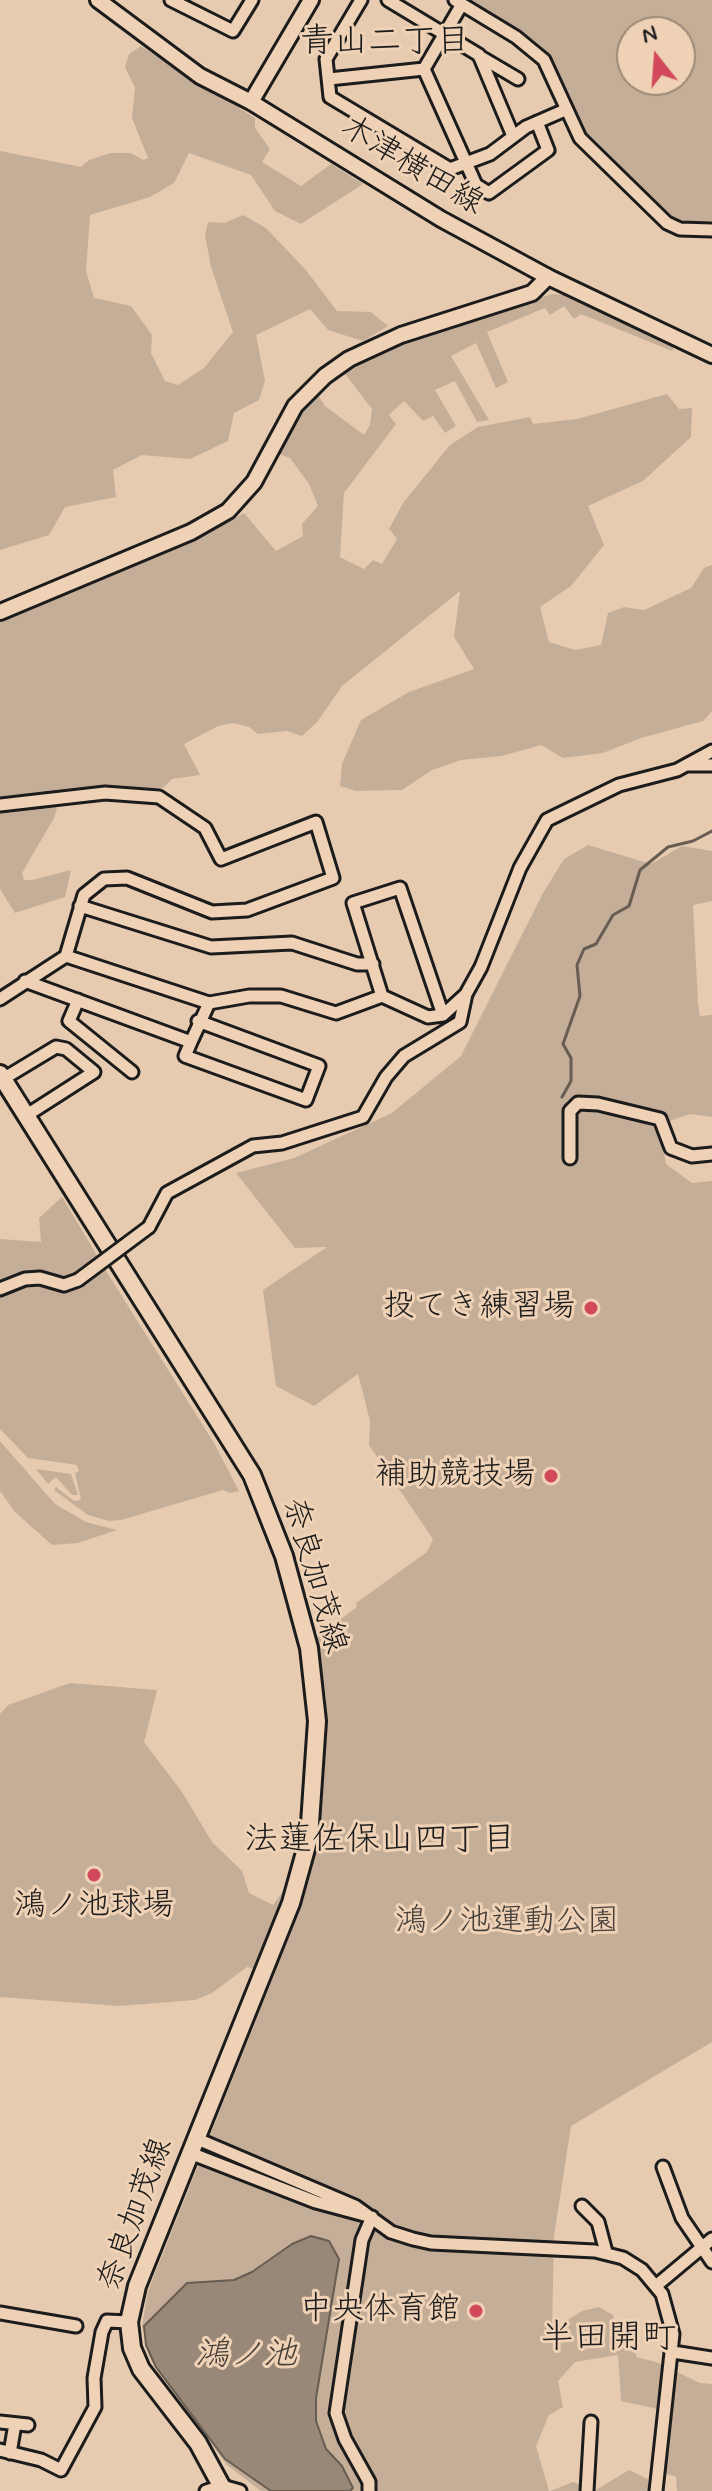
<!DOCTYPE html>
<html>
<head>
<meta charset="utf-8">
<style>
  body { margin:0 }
  #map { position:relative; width:712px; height:2491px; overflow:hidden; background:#e7cbb0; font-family:Mynerve,sans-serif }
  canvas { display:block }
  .north { position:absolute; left:616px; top:16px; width:80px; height:80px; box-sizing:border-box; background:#efd2b6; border:2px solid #9b8978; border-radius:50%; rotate:343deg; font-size:22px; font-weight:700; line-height:32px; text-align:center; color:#1c1c1c }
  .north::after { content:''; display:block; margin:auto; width:28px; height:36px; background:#d1495b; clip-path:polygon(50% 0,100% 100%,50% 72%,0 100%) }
</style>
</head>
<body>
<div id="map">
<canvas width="712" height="2491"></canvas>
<div class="north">N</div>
</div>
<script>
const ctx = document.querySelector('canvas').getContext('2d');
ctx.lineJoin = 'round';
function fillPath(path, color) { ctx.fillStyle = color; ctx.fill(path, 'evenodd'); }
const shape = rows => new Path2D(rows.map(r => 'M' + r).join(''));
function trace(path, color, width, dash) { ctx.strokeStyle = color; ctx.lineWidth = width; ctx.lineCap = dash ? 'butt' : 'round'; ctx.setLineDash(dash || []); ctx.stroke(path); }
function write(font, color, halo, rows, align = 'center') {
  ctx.font = font + ' Mynerve,"Klee One",sans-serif'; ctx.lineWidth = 6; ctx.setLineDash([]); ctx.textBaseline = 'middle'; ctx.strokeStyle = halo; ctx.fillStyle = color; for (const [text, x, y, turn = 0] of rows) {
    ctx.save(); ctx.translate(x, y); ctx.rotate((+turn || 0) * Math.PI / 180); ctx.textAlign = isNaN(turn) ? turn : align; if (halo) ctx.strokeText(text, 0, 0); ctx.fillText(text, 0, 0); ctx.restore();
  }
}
fillPath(shape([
  [471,0,712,0,712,221,687,225,667,216,583,136,545,54,469,3],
  [632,32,680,32,680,80,632,80],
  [141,46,255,118,255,128,270,149,262,162,301,186,331,164,363,184,301,224,275,211,251,175,189,153,174,183,150,197,90,215,86,271,94,298,131,306,152,335,151,353,165,381,178,385,204,368,233,332,211,267,205,235,208,222,225,223,243,215,266,228,305,269,337,311,371,312,388,326,363,341,328,330,310,309,256,335,265,381,259,400,234,413,228,441,190,459,142,455,113,470,116,497,65,507,49,535,0,550,0,151,81,167,89,160,110,153,131,153,143,160,148,158,132,118,135,88,125,67,129,54],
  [552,294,565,295,674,347,672,351,581,314,574,319,564,306,550,315,545,308,487,332,508,382,496,388,476,343,451,356,489,420,477,422,455,381,435,390,456,426,445,433,433,416,423,421,404,401,389,415,396,424,344,493,340,557,364,569,373,560,382,564,397,539,389,529,403,503,450,445,478,427,530,417,533,424,577,419,667,394,679,409,692,408,691,437,643,481,588,506,604,545,571,586,540,607,549,642,575,650,601,645,608,613,624,607,644,610,691,588,704,568,712,565,712,711,703,721,641,738,603,753,563,758,541,745,502,756,461,760,432,770,402,790,356,791,340,786,342,764,361,720,409,692,474,669,454,637,460,591,342,686,318,721,302,736,287,731,258,734,249,727,233,723,218,726,184,744,200,775,172,779,163,788,73,789,0,802,0,621,196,540,244,513,276,551,303,536,302,524,318,506,309,484,290,458,273,452,287,425,316,392,325,406,364,435,370,425,372,409,342,370,397,342],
  [53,804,57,808,54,818,22,873,24,880,32,880,71,870,65,897,15,913,0,889,0,808],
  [588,845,651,864,682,846,712,851,712,901,693,905,698,1003,700,1016,712,1015,712,1117,690,1114,667,1122,659,1115,603,1099,577,1099,567,1104,604,1110,660,1129,666,1164,692,1183,712,1181,712,2042,571,2126,554,2236,552,2330,582,2311,599,2307,613,2315,614,2326,639,2335,636,2357,656,2362,700,2383,712,2384,712,2491,677,2491,676,2477,665,2473,671,2412,621,2401,618,2355,575,2362,558,2381,563,2407,549,2415,536,2446,549,2491,261,2491,227,2465,159,2375,149,2356,142,2326,148,2291,274,1975,247,1967,212,1993,195,2000,119,2006,0,1997,0,1714,8,1705,70,1683,157,1690,144,1742,182,1792,212,1842,242,1871,249,1893,273,1905,320,1840,326,1698,317,1637,357,1607,356,1603,427,1552,433,1539,369,1445,370,1421,358,1374,314,1406,276,1386,263,1290,327,1247,295,1248,236,1173,294,1158,392,1113,461,1056,543,893,564,859],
  [62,1197,98,1257,69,1280,0,1286,0,1239,41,1242,39,1218],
  [103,1266,214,1443,239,1491,230,1493,223,1490,121,1520,109,1521,88,1515,54,1490,56,1487,74,1501,81,1500,75,1473,79,1471,77,1465,28,1458,0,1429,0,1294,22,1284,37,1283,65,1290],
  [0,1441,55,1504,86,1522,117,1530,78,1543,52,1545,15,1512,0,1491],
  [36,1469,71,1474,78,1495,72,1495,56,1477,48,1484],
  [629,2470,648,2479,648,2491,550,2491,573,2482,596,2490]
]), '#c5ae97');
const water = shape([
  [311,2236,329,2241,339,2259,316,2398,316,2421,326,2449,342,2466,353,2488,350,2491,271,2491,225,2459,156,2367,146,2345,144,2326,187,2283,234,2280,252,2272,292,2244,311,2236]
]);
fillPath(water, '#987');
trace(water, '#675d53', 2);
trace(shape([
  [562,1097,571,1081,571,1058,563,1044,580,996,577,965,584,949,596,944,613,915,629,906,640,870,668,847,693,841,712,831]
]), '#675d53', 3);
const minor = shape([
  [171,0,233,31,252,0],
  [361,0,326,59,330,97,450,169,490,154,526,127,565,110],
  [388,0,479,55,513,136],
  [455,0,516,37,544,60,580,138,667,223,680,229,712,230],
  [462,4,424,69,476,185,489,193,548,150,537,122],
  [479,56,518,79],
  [329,79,424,69],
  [687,765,712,765],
  [0,805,105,793,159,797,205,828,221,859,316,822,333,878,247,910,212,912,127,878,104,879,84,895,66,956],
  [80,906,211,947,292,943,357,964,373,964],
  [25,981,191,1042,209,1003],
  [382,996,353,903,400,888,443,1015],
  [0,999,66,956,209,1003,249,996,281,996,336,1013,382,996,428,1017,443,1015,466,994,481,967,520,868,547,820,619,785,677,770,712,751],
  [78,1000,69,1021,132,1072],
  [191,1042,185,1056,306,1100,319,1066,198,1021],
  [3,1079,56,1047,66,1049,94,1072,27,1115],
  [570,1158,570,1111,578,1103,598,1104,660,1119,671,1148,692,1156,712,1154],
  [149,1227,167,1193,253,1146,282,1143,363,1117,386,1077,404,1056,460,1022,466,994],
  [0,1289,25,1279,40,1278,64,1285,78,1280],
  [195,2138,355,2206,391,2232,413,2239,431,2243,595,2251,623,2258,642,2270,662,2294,673,2334,656,2491],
  [190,2153,316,2202,368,2216],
  [663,2167,682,2218,712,2262],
  [582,2206,598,2222,606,2252],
  [657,2285,712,2239],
  [0,2313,76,2326],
  [673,2352,712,2358],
  [0,2422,28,2425],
  [0,2450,41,2460,61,2470,95,2407,94,2378,102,2332,107,2321,129,2322],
  [10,2453,15,2424],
  [206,2491,222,2486,240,2491],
  [369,2491,369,2482,345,2439,336,2413,362,2240,372,2217],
  [587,2491,591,2422]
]);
const tertiary = shape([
  [251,102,311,0],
  [0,612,191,532,228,511,254,482,295,406,325,376,349,359,401,335,532,293,548,277]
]);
const secondary = shape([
  [98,0,200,76,251,102,441,219,548,277,712,355]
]);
const primary = shape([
  [0,1074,252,1475,284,1556,309,1648,317,1721,309,1838,291,1903,137,2286,129,2322,132,2348,141,2369,198,2443,224,2491]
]);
trace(minor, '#1c1c1c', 17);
trace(tertiary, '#1c1c1c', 20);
trace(secondary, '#1c1c1c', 20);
trace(primary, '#1c1c1c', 22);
trace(minor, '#efd2b6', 11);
trace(tertiary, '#efd2b6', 14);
trace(secondary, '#efd2b6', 14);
trace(primary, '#efd2b6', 16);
const minorBridge = shape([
  [78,1280,149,1227]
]);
trace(minorBridge, '#1c1c1c', 17, []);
trace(minorBridge, '#efd2b6', 11);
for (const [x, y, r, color] of [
  [591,1308,8,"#d1495b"],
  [551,1476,8,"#d1495b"],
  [94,1875,8,"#d1495b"],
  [476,2311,8,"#d1495b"]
]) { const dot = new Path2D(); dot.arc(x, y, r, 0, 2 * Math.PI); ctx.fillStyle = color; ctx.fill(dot); trace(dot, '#efd2b6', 3); }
write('32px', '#1c1c1c', '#efd2b6', [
  ["木津横田線",411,167,31],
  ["奈良加茂線",313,1576,74],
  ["奈良加茂線",137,2215,-70]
]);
write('32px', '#1c1c1c', '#efd2b6', [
  ["投てき練習場",575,1308],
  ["補助競技場",535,1476],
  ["鴻ノ池球場",94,1907,"center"],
  ["中央体育館",460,2311]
], 'right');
write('32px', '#46403b', '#efd2b6', [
  ["鴻ノ池運動公園",507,1923]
]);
write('34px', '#1c1c1c', '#efd2b6', [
  ["青山二丁目",385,44],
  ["法蓮佐保山四丁目",380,1842],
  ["半田開町",608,2340]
]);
write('italic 34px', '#48423c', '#efd2b6', [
  ["鴻ノ池",246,2357]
]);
</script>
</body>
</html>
